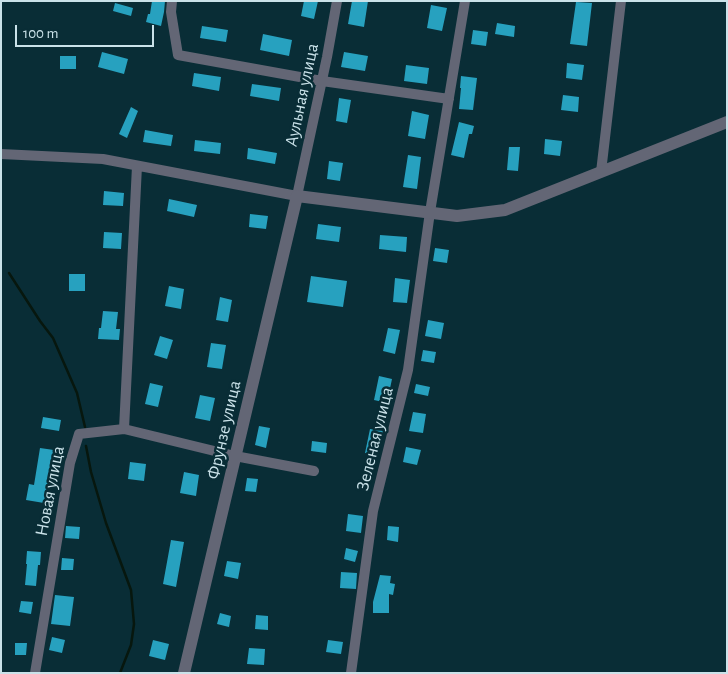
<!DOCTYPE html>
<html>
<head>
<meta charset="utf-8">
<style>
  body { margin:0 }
  #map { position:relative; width:728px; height:674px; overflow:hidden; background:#092d36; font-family:"Alegreya Sans",sans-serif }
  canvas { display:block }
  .frame { position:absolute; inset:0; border:2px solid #cae2e9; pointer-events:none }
  .scale { position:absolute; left:15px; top:25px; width:139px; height:22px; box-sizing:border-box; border:2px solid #cae2e9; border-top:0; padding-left:6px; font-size:15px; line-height:18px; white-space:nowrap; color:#cae2e9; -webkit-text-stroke:4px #092d36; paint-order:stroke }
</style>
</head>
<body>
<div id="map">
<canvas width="728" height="674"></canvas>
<div class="frame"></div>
<div class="scale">100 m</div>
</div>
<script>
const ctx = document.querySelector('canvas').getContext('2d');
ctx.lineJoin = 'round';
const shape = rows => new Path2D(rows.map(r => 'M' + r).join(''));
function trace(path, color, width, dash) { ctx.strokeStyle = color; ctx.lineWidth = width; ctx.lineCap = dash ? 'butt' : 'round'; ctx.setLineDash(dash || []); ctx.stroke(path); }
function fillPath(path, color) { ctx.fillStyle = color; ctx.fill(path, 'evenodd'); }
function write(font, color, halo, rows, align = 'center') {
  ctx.font = font + ' "Alegreya Sans",sans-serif'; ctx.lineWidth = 5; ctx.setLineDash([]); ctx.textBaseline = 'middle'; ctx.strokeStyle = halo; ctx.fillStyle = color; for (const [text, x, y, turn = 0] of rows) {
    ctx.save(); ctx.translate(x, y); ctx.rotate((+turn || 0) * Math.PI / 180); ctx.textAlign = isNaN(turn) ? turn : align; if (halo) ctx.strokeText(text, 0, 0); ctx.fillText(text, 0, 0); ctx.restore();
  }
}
trace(shape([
  [9,273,40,321,53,338,77,393,85,427],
  [86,446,91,472,106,523,131,590,134,624,131,645,120,673]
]), '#07170e', 2.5);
fillPath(shape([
  [152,1,165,1,164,12,161,26,146,22,148,14,150,14],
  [304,1,318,1,314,19,301,16],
  [352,1,368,1,364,27,348,24],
  [576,2,592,3,587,46,570,44],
  [115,3,133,8,131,16,113,11],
  [431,5,447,8,442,31,427,28],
  [497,23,515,26,514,37,495,34],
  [202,26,228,30,226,42,200,38],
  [473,30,488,32,486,46,471,44],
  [263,34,292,40,289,56,260,50],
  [102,52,128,59,124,74,98,67],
  [344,52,368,56,365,71,341,67],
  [60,56,76,56,76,69,60,69],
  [567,63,584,65,582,80,566,78],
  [406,65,429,68,427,84,404,81],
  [194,73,221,77,219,91,192,86],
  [461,76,477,78,473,110,459,109,461,88,460,88],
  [252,84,281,88,279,101,250,96],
  [563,95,579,97,578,112,561,110],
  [339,98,351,100,347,123,336,121],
  [131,107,138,111,127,138,119,134],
  [412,111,429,115,425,139,408,136],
  [459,122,474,126,472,134,469,134,464,158,451,155],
  [145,130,173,135,171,146,143,142],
  [545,139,562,141,560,156,544,154],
  [195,140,221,143,220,154,194,151],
  [509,147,520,147,518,171,507,170],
  [248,148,277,153,275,164,247,159],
  [408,155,421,157,417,189,403,187],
  [329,161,343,163,340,181,327,179],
  [104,191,124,193,123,206,103,205],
  [169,199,197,205,194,217,167,211],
  [250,214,268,216,266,229,249,227],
  [318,224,341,227,339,242,316,239],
  [104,232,122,233,121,249,103,248],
  [380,235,407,237,406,252,379,249],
  [435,248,449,250,447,263,433,261],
  [69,274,85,274,85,291,69,291],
  [311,276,347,281,343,307,307,302],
  [395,278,410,280,407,303,393,302],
  [169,286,184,289,181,309,165,306],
  [220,297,232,300,228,322,216,320],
  [103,311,118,312,116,329,120,329,119,340,98,339,99,328,101,328],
  [428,320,444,323,441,339,425,336],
  [388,328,400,330,395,354,383,351],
  [160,336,173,340,167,359,154,355],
  [211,343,226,345,222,369,207,367],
  [423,350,436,352,434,363,421,361],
  [379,376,392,379,387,403,374,400],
  [150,383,163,386,158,407,145,404],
  [416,384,430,387,428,396,414,393],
  [200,395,215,398,210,421,195,418],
  [413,412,426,414,423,433,409,431],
  [43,417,61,420,59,431,41,428],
  [259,426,270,428,266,448,255,445],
  [370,429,383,431,378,455,365,453],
  [312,441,327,443,326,453,311,451],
  [406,447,421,450,417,465,403,462],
  [40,448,54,450,53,459,51,459,48,482,44,503,26,500,29,484,34,485],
  [130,462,146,464,144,481,128,479],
  [184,472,199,475,196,496,180,493],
  [247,478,258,479,256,492,245,491],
  [348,514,363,516,361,533,346,531],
  [66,526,80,527,79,539,65,538],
  [388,526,399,527,398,542,387,540],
  [171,540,184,542,176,587,163,584],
  [346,548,358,551,355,562,344,559],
  [27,551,41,552,40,565,38,565,36,586,25,585,27,564,26,564],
  [62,558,74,559,73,570,61,570],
  [227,561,241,563,238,579,224,576],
  [341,572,357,573,356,589,340,588],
  [380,575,391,576,390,583,395,584,393,595,389,594,389,613,373,613,373,602],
  [55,595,74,597,70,626,51,624],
  [21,601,33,602,31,614,19,612],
  [220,613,231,616,229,627,217,624],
  [256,615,268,616,268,630,255,629],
  [52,637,65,640,62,653,49,650],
  [153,640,169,644,165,660,149,656],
  [328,640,343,642,341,654,326,652],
  [15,643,27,643,26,655,15,655],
  [249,648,265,649,264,665,247,664]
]), '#27a1bf');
trace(shape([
  [172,1,171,12,178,55,322,81,449,99],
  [1,154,103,159,297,196,327,57,337,1],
  [601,172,621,1],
  [124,429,137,166],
  [35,673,70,463,79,434,124,429,235,456,314,471],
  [351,673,373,511,408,370,430,212,465,1]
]), '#636675', 10);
trace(shape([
  [184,673,297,196,457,216,505,210,727,122]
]), '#636675', 12);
write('18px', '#cae2e9', '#092d36', [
  ["Аульная улица",302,95,-78],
  ["Фрунзе улица",224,430,-77],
  ["Зеленая улица",375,439,-76],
  ["Новая улица",50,491,-79]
]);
</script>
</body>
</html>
